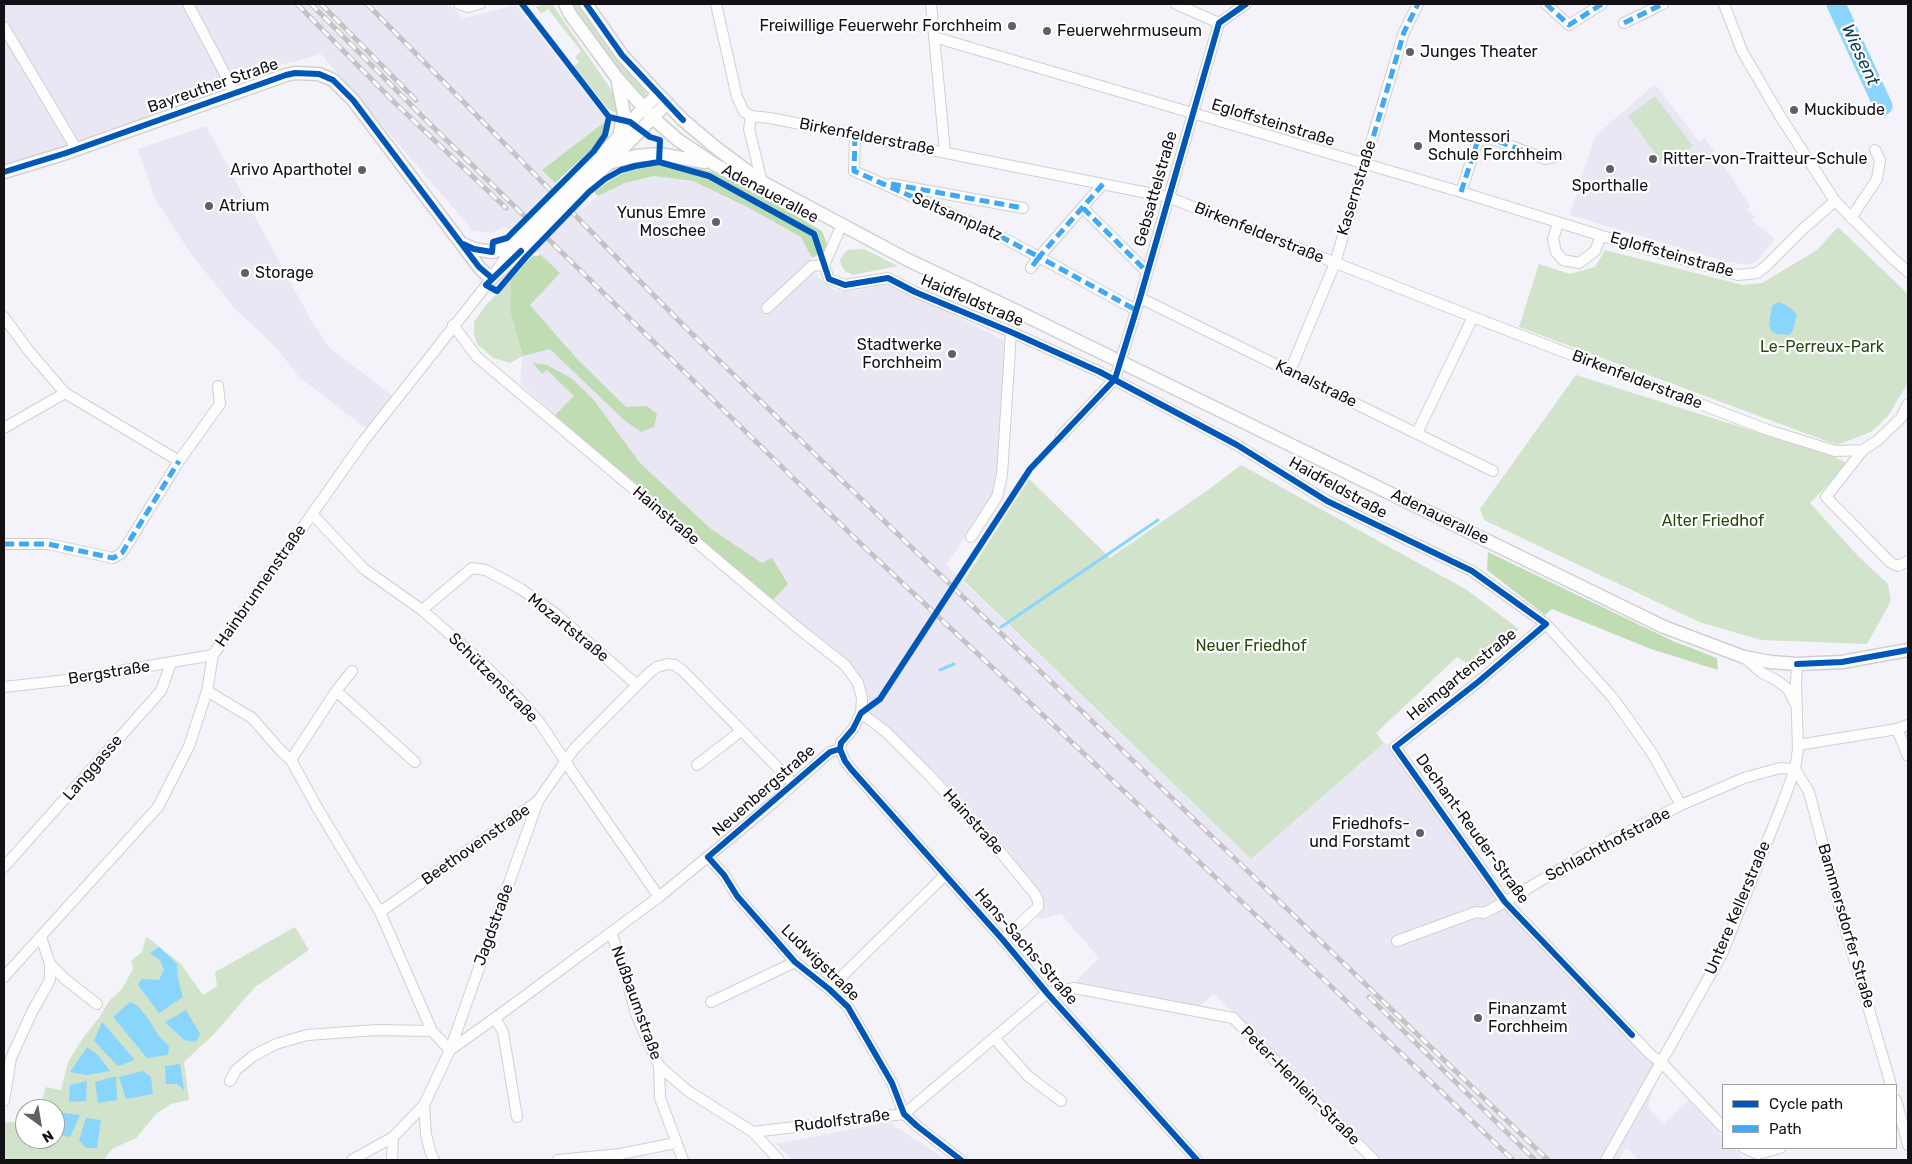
<!DOCTYPE html>
<html>
<head>
<meta charset="utf-8">
<style>
  body { margin:0 }
  #map { position:relative; width:1912px; height:1164px; overflow:hidden; background:#f4f3fa; font-family:Rubik,sans-serif }
  canvas { display:block }
  .frame { position:absolute; inset:0; border:5px solid #131116; pointer-events:none }
  .legend { position:absolute; left:1722px; top:1084px; width:175px; height:65px; box-sizing:border-box; background:#fff; border:1px solid #a1a0a2; margin:0; padding:6px 9px; list-style:none; font-size:15px; color:#131116 }
  .legend li { display:flex; align-items:center; gap:10px; height:25px }
  .legend b { width:25px; border:1px solid #a1a0a2 }
  .north { position:absolute; left:15px; top:1099px; width:50px; height:50px; box-sizing:border-box; background:#fff; border:1px solid #a1a0a2; border-radius:50%; rotate:148deg; font-size:14px; font-weight:700; line-height:20px; text-align:center; color:#131116 }
  .north::after { content:''; display:block; margin:auto; width:18px; height:22px; background:#626066; clip-path:polygon(50% 0,100% 100%,50% 72%,0 100%) }
</style>
</head>
<body>
<div id="map">
<canvas width="1912" height="1164"></canvas>
<div class="frame"></div>
<ul class="legend">
<li><b style="height:6px;background:#0057b8"></b>Cycle path</li>
<li><b style="height:6px;background:#3fa9f5"></b>Path</li>
</ul>
<div class="north">N</div>
</div>
<script>
const ctx = document.querySelector('canvas').getContext('2d');
ctx.lineJoin = 'round';
function fillPath(path, color) { ctx.fillStyle = color; ctx.fill(path, 'evenodd'); }
const shape = rows => new Path2D(rows.map(r => 'M' + r).join(''));
function trace(path, color, width, dash) { ctx.strokeStyle = color; ctx.lineWidth = width; ctx.lineCap = dash ? 'butt' : 'round'; ctx.setLineDash(dash || []); ctx.stroke(path); }
function write(font, color, halo, rows, align = 'center') {
  ctx.font = font + ' Rubik,sans-serif'; ctx.lineWidth = 4.5; ctx.setLineDash([]); ctx.textBaseline = 'middle'; ctx.strokeStyle = halo; ctx.fillStyle = color; for (const [text, x, y, turn = 0] of rows) {
    ctx.save(); ctx.translate(x, y); ctx.rotate((+turn || 0) * Math.PI / 180); ctx.textAlign = isNaN(turn) ? turn : align; if (halo) ctx.strokeText(text, 0, 0); ctx.fillText(text, 0, 0); ctx.restore();
  }
}
fillPath(shape([
  [4,4,449,4,463,18,516,5,607,120,542,170,581,210,598,196,625,183,654,176,693,181,749,208,801,237,809,250,814,271,818,277,834,290,852,291,887,284,938,307,1005,341,997,490,946,565,1251,859,1384,743,1399,745,1509,899,1660,1064,1648,1107,1664,1123,1689,1100,1723,1137,1723,1148,1734,1148,1745,1160,1639,1160,1626,1148,1619,1160,1379,1160,1214,994,1200,1006,1072,985,1099,958,1061,914,1040,919,1034,914,1045,904,1036,890,864,708,843,659,595,452,522,385,520,379,523,356,510,311,511,280,531,257,540,255,505,227,490,233,473,231,321,54,297,61,236,75,77,150,4,172],
  [1655,84,1699,142,1705,138,1750,205,1747,210,1755,217,1752,221,1775,239,1759,259,1749,265,1727,262,1570,215,1595,136],
  [206,126,312,322,330,348,394,397,368,430,299,377,275,346,234,308,189,251,155,199,138,149],
  [889,1122,946,1160,792,1160,776,1144]
]), '#eae7f4');
fillPath(shape([
  [546,4,552,4,615,95,619,114,609,110,574,66,579,62,575,57,581,51,548,9,541,14,536,7],
  [571,4,578,4,612,51,634,76,646,93,646,96,644,98,622,74],
  [1655,96,1693,146,1665,167,1628,116],
  [1838,227,1908,294,1908,383,1888,416,1871,432,1837,445,1519,327,1539,264,1570,274,1595,267,1605,250,1743,285,1762,283,1817,250],
  [864,249,898,266,853,275,845,271,841,265,840,259,843,255,848,250],
  [511,280,510,311,523,356,510,363,493,358,477,344,474,334,474,322,485,306],
  [1576,375,1833,456,1848,464,1810,503,1858,556,1888,584,1891,601,1867,644,1761,640,1699,622,1484,520,1480,509],
  [1241,465,1467,590,1519,629,1474,668,1457,657,1376,733,1384,743,1251,859,964,581,1029,479,1110,558,1212,487],
  [295,927,309,950,255,987,214,1034,184,1062,189,1100,171,1104,156,1114,136,1138,112,1149,104,1160,4,1160,4,1122,25,1123,25,1139,55,1139,55,1109,39,1109,46,1087,61,1090,68,1062,83,1038,99,1018,109,1001,122,989,133,969,131,961,142,952,145,940,147,937,181,964,203,995,217,986,215,972]
]), '#d2e3cb');
fillPath(shape([
  [607,120,602,135,592,149,555,183,542,170],
  [670,161,713,172,752,190,822,231,829,249,812,258,801,237,749,208,693,181,654,176,625,183,598,196,594,192,614,178,635,168,658,165],
  [541,255,560,273,530,305,577,359,626,407,647,406,657,414,654,427,641,432,624,420,550,349,523,356,510,311,511,280,531,257],
  [533,363,547,365,571,378,593,399,640,463,711,529,762,563,772,558,788,584,773,600,595,452,556,417,556,414,574,396,547,370,542,374],
  [1488,552,1673,641,1717,658,1718,670,1651,649,1552,609,1545,615,1487,570]
]), '#c0dcb2');
fillPath(shape([
  [1778,302,1786,305,1797,314,1793,330,1789,335,1777,334,1772,332,1769,324,1772,306],
  [159,947,177,964,178,979,183,997,159,1013,138,985,141,979,159,980,164,970,160,960,150,953],
  [130,1002,138,1006,150,1021,158,1035,169,1046,168,1055,147,1058,113,1017],
  [186,1010,200,1034,196,1042,184,1040,165,1022],
  [102,1022,135,1060,118,1066,94,1041],
  [87,1047,99,1056,110,1071,87,1075,70,1072],
  [180,1064,184,1090,177,1084,166,1084,165,1066],
  [143,1071,151,1077,153,1094,126,1099,119,1077],
  [116,1076,117,1100,98,1103,95,1082],
  [87,1081,86,1101,69,1102,70,1085],
  [55,1112,80,1115,70,1137,55,1134],
  [86,1118,101,1120,97,1148,86,1148,79,1140]
]), '#8ad5fc');
trace(shape([
  [1001,627,1158,520],
  [940,670,954,664]
]), '#8ad5fc', 3);
trace(shape([
  [1836,4,1883,106]
]), '#8ad5fc', 19);
const minor = shape([
  [188,4,235,93],
  [459,4,468,7,480,4],
  [716,4,737,97,744,112,751,116,770,118,1168,197,1491,324,1768,430,1835,451,1863,450],
  [931,4,945,152],
  [1176,4,1219,23],
  [1546,4,1569,25,1602,4],
  [1724,4,1742,51,1780,116,1835,201,1890,256,1908,272],
  [1219,23,1246,4],
  [1624,23,1663,4],
  [4,27,77,150],
  [934,37,1461,192,1612,239,1738,275,1757,273,1766,266,1803,229,1835,201],
  [751,116,749,129,762,182],
  [855,136,854,171,992,232,1039,257,1031,268],
  [891,184,1023,208],
  [1103,184,1039,257,1136,310],
  [1461,192,1476,146,1479,140,1492,139,1546,159,1559,156],
  [1083,208,1147,272],
  [1851,218,1877,179,1880,160,1875,150],
  [1558,223,1553,239,1556,252,1563,260,1579,263,1595,251,1601,236],
  [839,231,824,265,829,279,845,285,888,278,915,292,1011,332,1100,372,1237,445,1327,501,1472,571,1546,624,1613,698,1652,753,1681,805],
  [1140,298,1493,471],
  [767,308,812,266,824,265],
  [4,317,28,350,65,393,179,461,220,404,218,386],
  [453,325,477,357,798,628,845,665,858,683,862,698,861,713,853,729,841,743,840,749],
  [1290,371,1335,263,1404,32,1418,4],
  [1908,404,1901,418,1878,440,1863,450,1826,497,1891,563,1898,566,1908,561],
  [4,428,65,393],
  [1417,433,1473,317],
  [1061,436,1115,379,1140,298,1219,23],
  [312,514,364,569,422,610,475,656,519,699,540,723,577,779,659,897],
  [971,537,997,497,1002,475,1011,332],
  [4,544,48,544,113,558,122,553,179,461],
  [422,610,472,568,486,570,521,589,556,614,637,685],
  [1546,624,1478,682,1395,747,1505,902,1651,1055,1661,1062,1723,1127],
  [1744,657,1762,673,1776,680,1788,689,1795,703],
  [4,687,67,680,213,655],
  [207,691,252,718,281,751,291,760,318,809,380,912,432,1031,450,1050],
  [336,691,415,762],
  [861,713,886,732,927,773,997,848,1034,893,1038,900,1038,907,1003,940],
  [1897,729,1908,756],
  [1798,745,1897,729,1908,725],
  [840,749,845,761,851,769,1003,940,1047,993,1197,1160],
  [291,760,336,691,352,671],
  [697,765,741,731],
  [1795,769,1809,792,1842,917,1891,1085],
  [708,857,724,875,737,896,795,962,829,989,848,1007,892,1083,904,1114,917,1126,961,1160],
  [4,867,161,691,171,663],
  [380,912,538,801,574,749,649,673,657,667,668,664,675,665,683,671,794,784],
  [611,932,627,980,636,1014,659,1066,660,1098,683,1160],
  [1397,941,1476,912,1484,913,1505,902,1592,850,1681,805,1744,778,1780,768,1795,769],
  [50,964,65,979,97,1004],
  [4,977,158,807,189,746,207,691,213,655,362,443,492,278,513,245],
  [829,989,945,875],
  [711,1002,795,962],
  [495,1018,503,1032,517,1117],
  [994,1038,1028,1076,1061,1101],
  [450,1050,495,1018,659,897,774,802,830,752,840,749],
  [659,1066,688,1091,753,1132,779,1160],
  [230,1081,236,1070,253,1056,276,1044,307,1035,377,1030,432,1031],
  [1896,1100,1908,1145],
  [4,1101,11,1058,32,1012,50,980,50,964,41,937],
  [424,1105,426,1134,430,1151,434,1160],
  [753,1132,904,1114,1047,993,1074,988,1233,1018,1374,1160],
  [1744,1148,1758,1154,1780,1148],
  [352,1160,393,1137,424,1105,450,1050,538,801],
  [392,1160,393,1137],
  [558,1160,621,1154,675,1143],
  [1606,1160,1722,954,1783,802,1795,769,1798,749,1796,683,1797,664]
]);
const major = shape([
  [565,4,570,14,617,78,653,118,678,140,714,164,760,189],
  [586,4,622,55,658,94,683,120,715,147,762,182,908,260,1006,306,1664,627,1744,657,1771,662,1797,664,1842,662,1908,650],
  [618,83,624,114,620,131],
  [612,162,636,156,659,154,705,162],
  [4,172,66,153,286,75,295,73,319,74,333,80,353,100,479,267,485,273,492,278,521,251],
  [577,180,616,140,630,122,658,94],
  [585,187,666,104],
  [463,244,474,249,492,252,513,245]
]);
trace(minor, '#d0cfd4', 12);
trace(major, '#d0cfd4', 15);
trace(minor, '#fdfdfe', 10);
trace(major, '#fdfdfe', 12);
const rail = shape([
  [297,4,396,104,506,208],
  [311,4,428,122,861,544,1296,953,1513,1160],
  [321,4,416,100],
  [367,4,689,331,827,466,1548,1160],
  [1369,997,1535,1160]
]);
trace(rail, '#c3c3c4', 5);
trace(rail, '#fff', 3, [9]);
const majorBridge = shape([
  [513,245,577,180],
  [521,251,585,187]
]);
trace(majorBridge, '#d0cfd4', 15, []);
trace(majorBridge, '#fdfdfe', 12);
trace(shape([
  [1546,4,1569,25,1602,4],
  [1624,23,1663,4],
  [855,136,854,171,992,232,1039,257,1031,268],
  [1365,165,1404,32,1418,4],
  [891,184,1023,208],
  [1103,184,1039,257,1136,310],
  [1461,192,1476,146,1479,140,1492,139,1546,159,1559,156],
  [1083,208,1147,272],
  [4,544,48,544,113,558,122,553,179,461]
]), '#3fa9f5', 5, [10, 5]);
trace(shape([
  [522,4,609,117,630,122,650,137,660,140,659,162],
  [586,4,622,55,683,120],
  [4,172,66,153,286,75,295,73,319,74,333,80,353,100,479,267,492,278],
  [463,244,474,249,492,252,493,242,507,238,594,151,605,135,609,117],
  [521,251,486,285,497,291,526,257,589,192,605,179,621,170,635,166,659,162,709,176,814,234,829,279,845,285,888,278,915,292,1011,332,1100,372,1237,445,1327,501,1472,571,1546,624,1478,682,1395,747,1505,902,1632,1035],
  [1797,664,1842,662,1908,650],
  [840,749,841,743,853,729,861,713,880,699,1030,469,1115,379,1140,298,1219,23,1246,4],
  [840,749,830,752,708,857,724,875,737,896,795,962,829,989,848,1007,892,1083,904,1114,917,1126,961,1160],
  [840,749,845,761,851,769,1003,940,1047,993,1197,1160]
]), '#0057b8', 6);
for (const [x, y, r, color] of [
  [1012,26,5,"#626066"],
  [1047,31,5,"#626066"],
  [1410,52,5,"#626066"],
  [1794,110,5,"#626066"],
  [1418,146,5,"#626066"],
  [1653,159,5,"#626066"],
  [1610,169,5,"#626066"],
  [362,170,5,"#626066"],
  [209,206,5,"#626066"],
  [716,222,5,"#626066"],
  [245,273,5,"#626066"],
  [952,354,5,"#626066"],
  [1420,833,5,"#626066"],
  [1478,1018,5,"#626066"]
]) { const dot = new Path2D(); dot.arc(x, y, r, 0, 2 * Math.PI); ctx.fillStyle = color; ctx.fill(dot); trace(dot, '#fff', 2); }
write('16px', '#131116', '#fff', [
  ["Freiwillige Feuerwehr Forchheim",1002,26,"right"],
  ["Feuerwehrmuseum",1057,31],
  ["Junges Theater",1420,52],
  ["Muckibude",1804,110],
  ["Montessori",1428,137],
  ["Schule Forchheim",1428,155],
  ["Ritter-von-Traitteur-Schule",1663,159],
  ["Arivo Aparthotel",352,170,"right"],
  ["Sporthalle",1610,186,"center"],
  ["Atrium",219,206],
  ["Yunus Emre",706,213,"right"],
  ["Moschee",706,231,"right"],
  ["Storage",255,273],
  ["Stadtwerke",942,345,"right"],
  ["Forchheim",942,363,"right"],
  ["Friedhofs-",1410,824,"right"],
  ["und Forstamt",1410,842,"right"],
  ["Finanzamt",1488,1009],
  ["Forchheim",1488,1027]
], 'left');
write('16px', '#131116', '#fff', [
  ["Bayreuther Straße",213,86,-19],
  ["Egloffsteinstraße",1273,123,17],
  ["Birkenfelderstraße",867,137,11],
  ["Kasernstraße",1357,188,-73],
  ["Gebsattelstraße",1156,189,-74],
  ["Adenauerallee",770,194,28],
  ["Seltsamplatz",957,217,24],
  ["Birkenfelderstraße",1259,233,22],
  ["Egloffsteinstraße",1672,255,16],
  ["Haidfeldstraße",972,301,23],
  ["Birkenfelderstraße",1637,380,21],
  ["Kanalstraße",1316,384,26],
  ["Haidfeldstraße",1338,488,29],
  ["Hainstraße",666,516,40],
  ["Adenauerallee",1440,517,26],
  ["Hainbrunnenstraße",261,586,-55],
  ["Mozartstraße",568,628,39],
  ["Bergstraße",109,673,-9],
  ["Heimgartenstraße",1462,675,-39],
  ["Schützenstraße",493,678,45],
  ["Langgasse",93,768,-49],
  ["Neuenbergstraße",764,791,-41],
  ["Hainstraße",973,822,48],
  ["Dechant-Reuder-Straße",1472,829,54],
  ["Beethovenstraße",476,845,-35],
  ["Schlachthofstraße",1608,845,-28],
  ["Untere Kellerstraße",1738,908,-67],
  ["Jagdstraße",494,925,-70],
  ["Bammersdorfer Straße",1846,926,74],
  ["Hans-Sachs-Straße",1026,947,49],
  ["Ludwigstraße",820,963,44],
  ["Nußbaumstraße",636,1003,70],
  ["Peter-Henlein-Straße",1300,1086,45],
  ["Rudolfstraße",842,1121,-7]
]);
write('16px', '#28480e', '#fff', [
  ["Le-Perreux-Park",1822,347],
  ["Alter Friedhof",1713,521],
  ["Neuer Friedhof",1251,646]
]);
write('italic 18px', '#164359', '#fff', [
  ["Wiesent",1860,55,65]
]);
</script>
</body>
</html>
